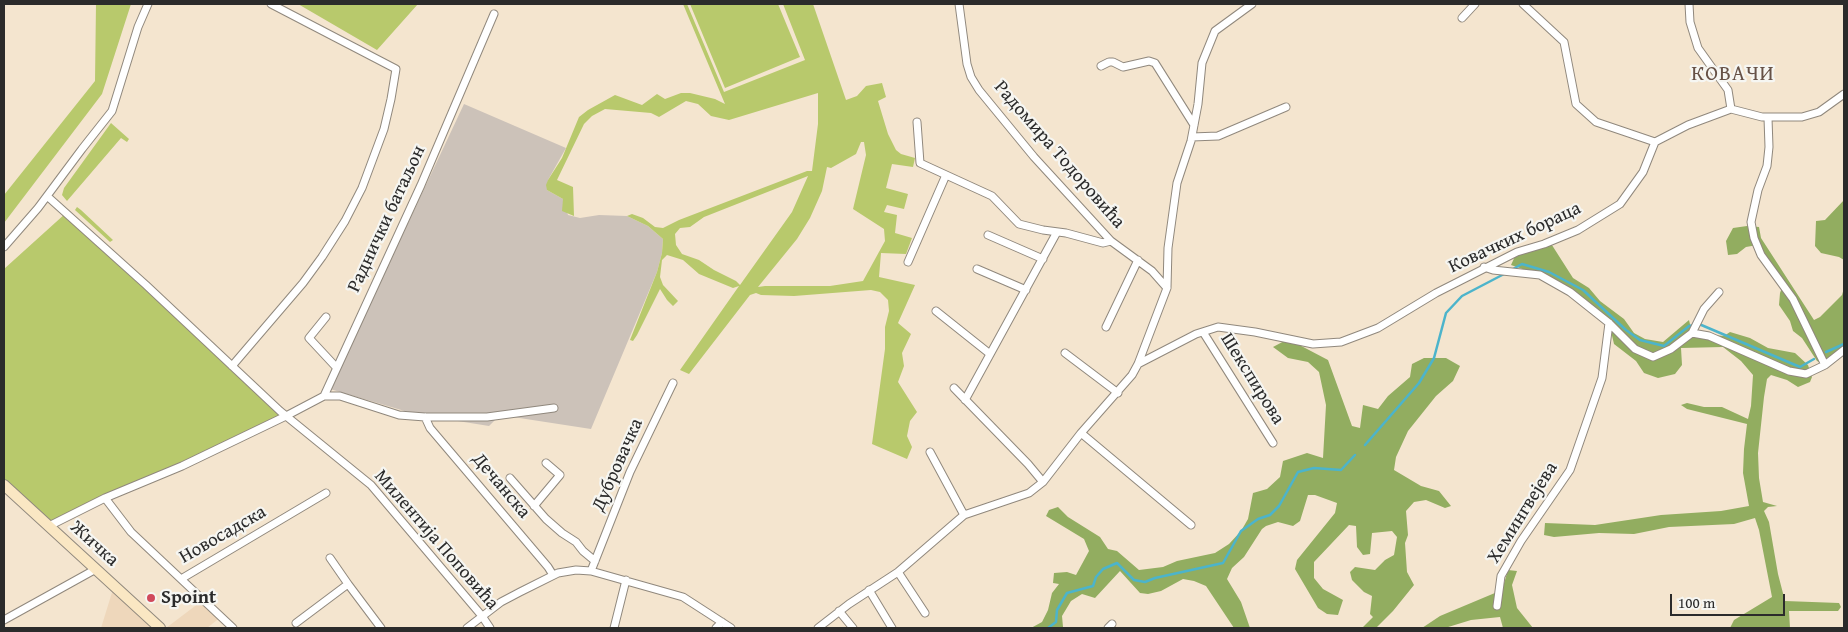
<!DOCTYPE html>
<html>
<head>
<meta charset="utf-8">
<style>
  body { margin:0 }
  #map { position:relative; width:1848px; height:632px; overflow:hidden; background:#f4e5cf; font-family:"Gentium Book Plus",serif }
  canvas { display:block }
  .frame { position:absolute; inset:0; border:5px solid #2b2b2b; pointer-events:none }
  .scale { position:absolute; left:1670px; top:594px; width:115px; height:22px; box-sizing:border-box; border:2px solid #2b2b2b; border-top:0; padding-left:6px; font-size:15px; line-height:18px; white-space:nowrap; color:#2b2b2b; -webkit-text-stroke:4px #f6f6f2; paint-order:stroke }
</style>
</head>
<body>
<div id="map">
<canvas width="1848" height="632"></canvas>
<div class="frame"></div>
<div class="scale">100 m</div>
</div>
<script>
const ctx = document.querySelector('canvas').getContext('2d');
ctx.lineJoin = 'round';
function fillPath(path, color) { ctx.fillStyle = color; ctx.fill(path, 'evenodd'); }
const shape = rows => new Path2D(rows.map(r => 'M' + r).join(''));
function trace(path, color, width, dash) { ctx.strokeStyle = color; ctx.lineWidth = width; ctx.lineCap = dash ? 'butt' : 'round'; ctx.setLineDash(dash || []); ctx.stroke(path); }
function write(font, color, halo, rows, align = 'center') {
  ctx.font = font + ' "Gentium Book Plus",serif'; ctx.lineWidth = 4.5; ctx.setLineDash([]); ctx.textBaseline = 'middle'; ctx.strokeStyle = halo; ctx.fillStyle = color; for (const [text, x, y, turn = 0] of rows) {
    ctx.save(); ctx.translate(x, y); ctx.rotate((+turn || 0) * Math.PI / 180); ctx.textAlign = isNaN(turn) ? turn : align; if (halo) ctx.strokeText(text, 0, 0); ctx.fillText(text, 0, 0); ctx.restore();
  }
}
fillPath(shape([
  [114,586,160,628,101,628],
  [203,600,221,617,207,628,166,628]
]), '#eed7bb');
fillPath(shape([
  [464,104,566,148,548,180,547,190,563,199,568,215,580,218,599,215,627,216,648,226,663,239,662,253,657,272,591,429,500,415,489,426,439,418,425,417,330,389]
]), '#ccc2b9');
fillPath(shape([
  [96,4,131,4,102,94,4,223,4,195,95,81],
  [298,4,418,4,377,50],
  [683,4,687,4,724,92,805,60,783,4,813,4,846,100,857,96,866,86,882,83,886,97,878,101,888,134,896,150,901,154,915,158,913,167,892,164,886,188,908,194,904,209,887,205,884,212,897,215,895,233,912,238,906,254,881,253,879,277,915,285,898,323,911,334,902,353,904,366,898,382,917,412,910,421,907,436,912,447,907,459,872,444,885,349,885,327,889,311,888,300,880,292,871,290,794,296,761,295,756,293,750,295,689,374,680,370,739,286,733,288,699,274,683,260,667,255,662,260,660,277,663,285,678,301,673,306,667,300,660,289,637,335,633,341,630,340,657,272,662,253,663,239,648,226,627,216,632,214,643,218,655,227,663,228,679,220,807,171,812,171,818,124,818,93,729,120,711,116,698,104,686,101,659,117,651,113,605,109,592,116,584,124,557,180,573,187,574,216,562,211,563,199,547,190,546,185,548,180,562,158,579,117,588,110,615,95,642,105,657,94,665,99,681,93,690,93,715,99,725,104],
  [861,142,864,142,866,155,853,209,884,229,885,241,863,281,830,286,765,286,758,287,797,239,810,218,822,191,827,167,831,168,856,154],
  [808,176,792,212,740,285,736,281,714,270,699,260,682,254,676,245,675,234,680,228,690,227,704,217],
  [690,4,778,4,800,57,725,88],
  [111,123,129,139,127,142,121,138,67,201,62,195,64,188],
  [77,207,81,210,113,240,110,242,75,210],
  [66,213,286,416,49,526,4,485,4,269]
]), '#b8c96c');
fillPath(shape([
  [1844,200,1844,260,1839,257,1821,253,1815,246,1816,221,1825,220],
  [1747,226,1759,227,1761,238,1814,320,1820,317,1842,295,1844,288,1844,350,1825,365,1817,361,1802,338,1793,331,1790,321,1779,305,1780,293,1783,285,1757,245,1746,247,1737,254,1728,255,1726,241,1733,228],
  [1550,242,1573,278,1589,288,1600,301,1624,319,1634,333,1645,339,1663,342,1689,320,1692,333,1724,336,1730,332,1750,338,1768,348,1795,353,1808,365,1812,377,1810,382,1798,387,1787,380,1771,375,1767,379,1764,397,1758,453,1759,478,1763,502,1777,506,1768,507,1764,511,1769,522,1778,574,1785,601,1839,603,1841,607,1838,611,1789,611,1790,628,1730,628,1734,620,1772,597,1759,530,1755,518,1734,524,1669,527,1634,534,1599,533,1554,537,1544,535,1545,523,1595,525,1661,515,1721,511,1749,506,1743,473,1744,449,1747,424,1687,409,1681,405,1687,403,1704,407,1722,407,1748,419,1751,406,1753,375,1741,361,1723,347,1681,348,1682,365,1675,374,1658,378,1644,373,1636,361,1614,344,1609,323,1540,275,1511,265,1517,252],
  [1288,339,1328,360,1352,426,1360,428,1363,405,1378,409,1388,396,1410,377,1412,364,1424,358,1446,358,1460,366,1453,381,1436,396,1408,431,1396,457,1394,470,1421,486,1439,491,1451,506,1445,508,1426,500,1414,502,1406,511,1408,535,1405,543,1407,572,1414,585,1393,611,1376,628,1362,628,1373,617,1370,614,1372,596,1364,592,1352,580,1350,572,1355,567,1375,570,1385,560,1394,555,1397,537,1392,531,1372,533,1370,554,1363,555,1357,547,1356,526,1349,525,1314,562,1314,578,1323,589,1343,600,1338,615,1327,614,1318,608,1295,569,1297,560,1335,513,1337,503,1315,495,1308,495,1300,521,1293,526,1278,522,1266,526,1262,529,1244,557,1232,568,1227,579,1241,602,1250,628,1234,628,1206,586,1194,581,1183,579,1161,591,1148,594,1140,593,1120,571,1095,598,1082,594,1071,601,1062,616,1063,627,1061,628,1031,628,1042,622,1048,610,1052,593,1059,584,1053,583,1054,573,1067,572,1076,575,1089,551,1084,539,1046,516,1049,510,1058,507,1068,517,1100,537,1108,549,1117,551,1139,570,1163,567,1177,561,1215,553,1229,544,1241,531,1248,519,1253,493,1267,489,1280,477,1283,461,1307,453,1323,458,1326,405,1319,372,1308,362,1288,358,1273,347],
  [1508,570,1517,571,1512,585,1517,608,1533,628,1503,628,1500,617,1471,620,1445,628,1422,628,1440,616,1502,590]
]), '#92ad60');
trace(shape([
  [1513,269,1522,264,1549,272,1583,290,1626,330,1640,340,1664,346,1689,326,1694,325],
  [1699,324,1800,367,1814,359],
  [1826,352,1844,344],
  [1365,445,1419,383,1434,358,1446,313,1462,296,1506,273],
  [1048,628,1056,622,1057,610,1067,593,1093,586,1096,577,1103,569,1117,563,1134,580,1145,582,1155,578,1223,563,1241,531,1258,519,1270,515,1279,506,1298,472,1314,468,1341,470,1355,455]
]), '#4cb4cb', 2.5);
const minor = shape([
  [959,4,967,64,971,77,979,90,1034,157,1111,241,1152,271,1167,288],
  [1523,4,1564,42,1576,104,1596,122,1655,142],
  [1689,4,1690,22,1698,48,1728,90,1731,109],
  [1462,18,1475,4],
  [1101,66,1109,62,1113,62,1123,67,1149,61,1155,63,1194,125],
  [1768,118,1769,147,1767,166,1758,190,1751,222,1754,238,1761,255,1793,299,1825,365],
  [917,122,920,163,992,196,1019,224,1043,230,1066,233,1103,243,1111,241],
  [1192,137,1218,136,1286,107],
  [47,196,146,285,280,411,371,485,482,616,490,628],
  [988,235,1043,259],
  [4,247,38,208,82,149,112,111,138,27,148,4],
  [908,262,946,175],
  [1484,267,1493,270,1540,275,1570,292,1609,323,1635,349,1653,357,1671,349,1692,333,1709,336,1789,371,1806,374,1825,365,1844,350],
  [977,269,1026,290],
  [936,311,990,354],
  [326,317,309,338,336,367],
  [1106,327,1138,260],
  [1203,332,1273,443],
  [1692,333,1704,309,1719,292],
  [1065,353,1118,393],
  [1138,364,1196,334,1218,327,1255,332,1313,344,1341,342,1378,328,1436,293,1517,252,1544,244,1578,230,1620,204,1643,172,1655,142,1688,125,1731,109,1762,117,1802,117,1819,112,1844,94],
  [232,366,303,283,322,257,345,221,362,188,384,129,391,99,396,69,271,4],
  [954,388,1028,464,1043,482],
  [324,396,340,396,399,415,425,417,487,417,554,408],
  [965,400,1057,232],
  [425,417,430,428,548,567,553,575],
  [1081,433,1191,525],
  [930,452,964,515],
  [510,478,546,519,562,533,576,542,583,551,595,561],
  [105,498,131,532,233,628],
  [534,506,560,475,546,463],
  [49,526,105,498,182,466,286,416,324,396,421,185,494,14],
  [330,558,348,584],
  [591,571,630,472,673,383],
  [898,572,925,613],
  [181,579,326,493],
  [869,590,892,628],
  [1497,606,1501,576,1521,541,1570,470,1602,378,1609,323],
  [839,611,853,628],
  [4,620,96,569],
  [296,623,348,584,381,628],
  [467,628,501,602,520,592,558,573,576,570,591,571,683,597,731,628],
  [614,628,626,580],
  [716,628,722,622],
  [818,628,849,604,898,572,964,515,1029,493,1043,482,1081,433,1132,375,1138,364,1167,288,1168,248,1177,183,1191,141,1198,104,1202,63,1215,31,1252,4],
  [1108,628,1112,624]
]);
const secondary = shape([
  [4,485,160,628]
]);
trace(minor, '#90887d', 9);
trace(secondary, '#90887d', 12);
trace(minor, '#fff', 7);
trace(secondary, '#fae7c3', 10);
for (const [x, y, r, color] of [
  [151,598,5,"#d1495b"]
]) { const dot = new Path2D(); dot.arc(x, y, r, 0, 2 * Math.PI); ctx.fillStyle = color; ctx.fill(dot); trace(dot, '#f6f6f2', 2); }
write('19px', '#2b2b2b', '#f6f6f2', [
  ["Радомира Тодоровића",1059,155,49],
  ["Раднички батаљон",387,219,-65],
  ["Ковачких бораца",1515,238,-25],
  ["Шекспирова",1252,379,58],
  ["Дубровачка",618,465,-66],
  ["Дечанска",501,486,50],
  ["Хемингвејева",1523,513,-58],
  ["Новосадска",223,535,-30],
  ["Милентија Поповића",436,540,49],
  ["Жичка",94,544,42]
]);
write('bold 19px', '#2b2b2b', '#f6f6f2', [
  ["Spoint",161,598]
], 'left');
ctx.letterSpacing = '1px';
write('21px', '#665146', '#f6f6f2', [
  ["КОВАЧИ",1733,75]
]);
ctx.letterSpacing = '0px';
</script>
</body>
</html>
